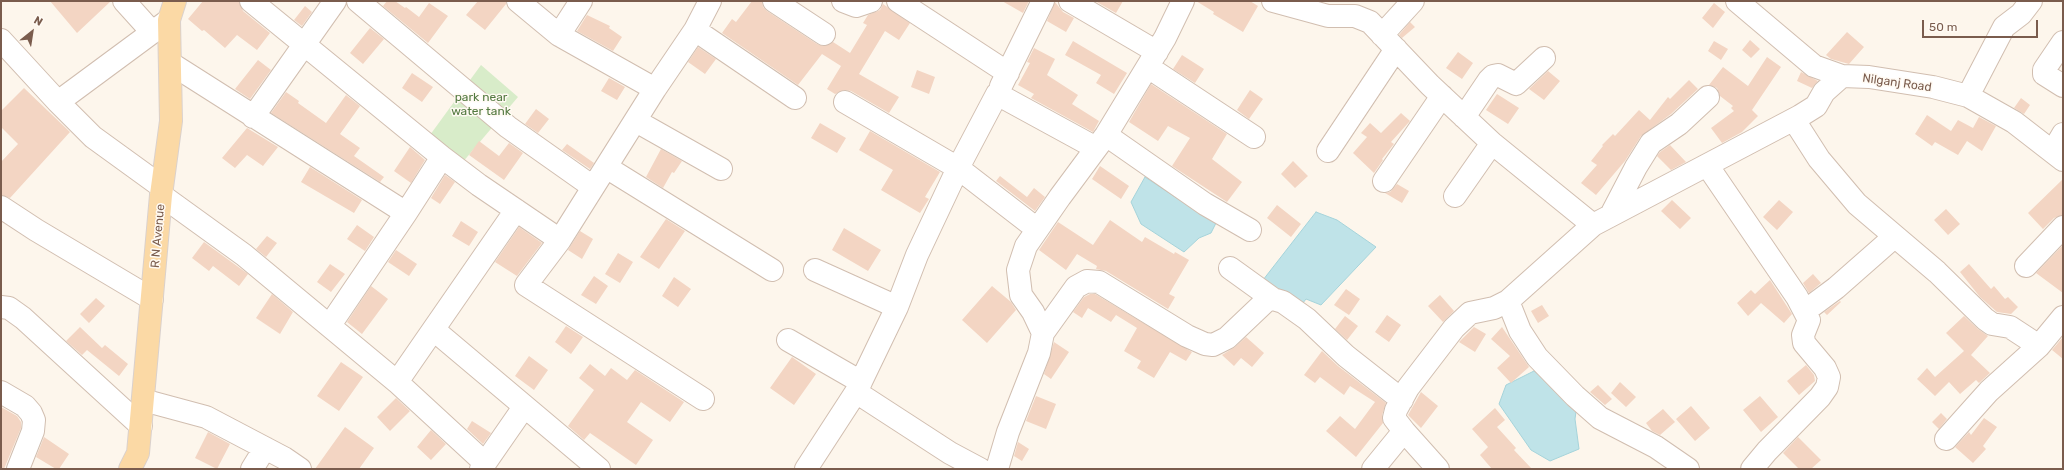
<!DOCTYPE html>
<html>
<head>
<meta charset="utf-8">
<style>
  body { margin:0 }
  #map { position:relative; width:2064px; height:470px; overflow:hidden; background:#fdf6ec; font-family:Rubik,sans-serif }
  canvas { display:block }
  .frame { position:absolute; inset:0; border:2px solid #7a5c4d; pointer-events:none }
  .north { position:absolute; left:12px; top:12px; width:40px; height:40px; -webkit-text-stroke:3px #fffaf3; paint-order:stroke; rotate:30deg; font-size:11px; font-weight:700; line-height:16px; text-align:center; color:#7a5c4d }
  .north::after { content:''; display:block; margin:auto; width:14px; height:18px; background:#7a5c4d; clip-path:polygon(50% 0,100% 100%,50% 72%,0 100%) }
  .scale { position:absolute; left:1922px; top:20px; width:116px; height:18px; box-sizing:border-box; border:2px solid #7a5c4d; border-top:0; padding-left:5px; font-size:12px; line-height:14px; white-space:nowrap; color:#7a5c4d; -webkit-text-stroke:3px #fffaf3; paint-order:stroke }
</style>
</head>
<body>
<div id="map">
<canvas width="2064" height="470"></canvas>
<div class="frame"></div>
<div class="north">N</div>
<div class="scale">50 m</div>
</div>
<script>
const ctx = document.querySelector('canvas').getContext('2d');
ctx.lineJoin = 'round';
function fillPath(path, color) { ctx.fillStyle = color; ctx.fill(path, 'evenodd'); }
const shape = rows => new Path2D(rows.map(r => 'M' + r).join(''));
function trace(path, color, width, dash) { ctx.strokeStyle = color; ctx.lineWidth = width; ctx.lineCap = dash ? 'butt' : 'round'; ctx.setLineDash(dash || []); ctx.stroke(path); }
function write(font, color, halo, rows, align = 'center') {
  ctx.font = font + ' Rubik,sans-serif'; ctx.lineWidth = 3; ctx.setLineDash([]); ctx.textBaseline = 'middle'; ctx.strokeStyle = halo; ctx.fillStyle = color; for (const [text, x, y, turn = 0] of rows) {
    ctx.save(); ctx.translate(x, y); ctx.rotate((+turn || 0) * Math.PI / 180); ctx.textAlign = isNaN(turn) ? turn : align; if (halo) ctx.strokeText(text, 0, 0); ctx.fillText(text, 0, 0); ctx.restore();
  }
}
fillPath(shape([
  [481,65,518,97,462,163,430,135]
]), '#d8ecc9');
const water = shape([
  [1145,177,1192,208,1217,221,1211,233,1199,238,1184,252,1141,224,1131,202,1145,177],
  [1316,212,1337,220,1376,247,1321,305,1306,299,1299,308,1263,280,1316,212],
  [1534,371,1577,404,1575,419,1579,449,1550,461,1531,450,1499,404,1506,385,1534,371]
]);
fillPath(water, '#bfe3e8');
trace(water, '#a5d3da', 1);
fillPath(shape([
  [50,1,111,1,77,33],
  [203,1,239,1,243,11,270,33,257,50,237,35,225,48,204,30,202,31,188,19],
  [387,1,395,1,405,8,406,7,419,17,429,3,448,16,428,43,383,6],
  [478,1,506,1,506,4,485,30,466,15],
  [752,1,762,1,763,7,767,11,817,44,824,46,833,42,850,53,867,25,863,23,868,15,880,10,883,4,910,23,899,40,885,31,859,74,899,97,889,113,851,91,845,90,835,94,827,89,841,66,822,54,798,85,722,33,732,19,736,22],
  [1002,1,1029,1,1023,13],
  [1095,1,1123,1,1116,13],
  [1196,1,1250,1,1258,6,1243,32,1213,14,1214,12],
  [1055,2,1063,12,1074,18,1066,32,1047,21],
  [1714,3,1725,12,1713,28,1702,18],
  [305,6,312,12,302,26,294,20],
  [587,15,610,26,609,28,622,37,613,51,577,31],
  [1410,22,1415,27,1402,38,1399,35],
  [370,28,384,39,363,64,350,53],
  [1847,32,1864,47,1849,64,1831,59,1826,55],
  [1750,40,1760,49,1751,58,1742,50],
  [1073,41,1127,73,1114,94,1096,83,1101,75,1065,55],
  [1714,41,1728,49,1721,60,1708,51],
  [698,47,716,59,705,74,688,62],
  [1034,48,1055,59,1047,75,1078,95,1072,104,1099,121,1093,132,1031,98,1034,94,1018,85,1030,63,1027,62],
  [1458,52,1473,63,1462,79,1446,68],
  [1182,55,1204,69,1195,83,1173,69],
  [1767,57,1781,67,1752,110,1758,116,1742,132,1722,143,1711,128,1734,111,1731,108,1733,106,1720,96,1717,88,1709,85,1723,67,1748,86],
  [258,60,271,70,250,99,235,89],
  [917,70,935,77,929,94,911,87],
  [1548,71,1560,81,1544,100,1529,89],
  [1801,72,1818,81,1812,88,1797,81],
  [412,73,433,87,422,102,402,88],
  [609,78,625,87,617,100,601,91],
  [1689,80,1698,89,1671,114,1641,136,1625,161,1596,195,1581,183,1597,165,1591,161,1603,146,1602,145,1613,134,1615,136,1639,110,1650,120,1668,97,1670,99],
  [1151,84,1227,134,1212,159,1242,182,1227,202,1172,166,1190,138,1168,126,1158,141,1129,122],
  [24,88,70,132,10,198,1,195,1,162,18,144,1,127,1,111],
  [1250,90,1263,99,1249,119,1237,110],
  [286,92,299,101,298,103,326,123,346,95,360,106,340,134,360,148,354,156,384,177,380,182,271,113],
  [1497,94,1519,108,1508,124,1486,110],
  [2021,98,2030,105,2024,114,2014,108],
  [536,109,549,119,538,133,525,124],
  [1401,113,1410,121,1391,142,1394,144,1382,159,1383,160,1374,173,1353,153,1367,137,1361,133,1370,123,1381,133],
  [1927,115,1951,131,1958,120,1973,128,1979,117,1996,126,1982,151,1967,141,1958,155,1935,142,1932,146,1915,134],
  [820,123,846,138,837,153,811,138],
  [247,128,278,147,263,166,247,155,235,168,222,158],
  [870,131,940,172,925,197,929,199,920,213,881,190,893,170,859,150],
  [479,141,499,156,509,143,523,153,504,180,469,155],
  [567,144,594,163,590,169,562,150],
  [1670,145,1686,162,1671,170,1657,156,1660,152],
  [410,147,425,160,411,183,394,171],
  [661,149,682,161,674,173,672,172,663,188,646,177],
  [1293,161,1308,176,1295,188,1281,174],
  [1100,166,1129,186,1121,199,1092,179],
  [310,167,362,200,354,213,301,182],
  [445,175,455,182,440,204,431,198],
  [1000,176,1027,197,1034,188,1045,197,1035,211,996,181],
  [2063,179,2063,215,2054,218,2043,229,2028,213],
  [1397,184,1409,191,1402,203,1385,193,1390,192],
  [1672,200,1691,218,1680,229,1661,211],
  [1779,200,1793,212,1777,230,1763,217],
  [1277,205,1301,224,1291,237,1267,218],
  [1946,209,1960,224,1948,235,1934,220],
  [666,219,685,231,659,269,640,257],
  [1110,220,1142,242,1145,237,1174,254,1175,252,1189,260,1169,294,1175,297,1168,309,1106,271,1096,269,1097,266,1077,254,1066,270,1039,250,1058,222,1093,245],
  [461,221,478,232,469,246,452,236],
  [357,225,374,237,365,251,347,239],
  [519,227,542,243,517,276,495,262],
  [844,228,881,250,868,271,832,250],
  [580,231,593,239,582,259,568,250],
  [267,236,277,243,266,257,256,249],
  [204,242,248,274,239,286,213,266,209,271,192,258],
  [2063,245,2063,293,2036,273],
  [396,250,417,264,409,276,388,262],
  [618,253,633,262,620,283,605,274],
  [330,264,345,274,331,292,317,282],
  [1969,264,1991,289,1994,286,2005,299,2008,297,2018,307,2011,314,1997,312,1980,297,1960,272],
  [1813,274,1821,283,1809,293,1803,283],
  [594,276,608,286,596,304,581,295],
  [674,277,691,289,678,307,662,296],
  [1770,280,1792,314,1784,323,1761,303,1748,316,1737,303,1751,290,1755,294],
  [371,286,388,299,362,334,347,322],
  [992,286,1011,302,1016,310,987,343,962,320],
  [1346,289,1360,299,1349,315,1334,305],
  [272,294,293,312,280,334,256,318],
  [1090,294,1095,294,1192,352,1186,361,1170,352,1154,378,1137,368,1141,361,1124,351,1137,328,1116,315,1111,322,1088,308,1082,318,1073,312,1084,297],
  [1440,295,1454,311,1443,322,1428,306],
  [96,298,105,306,89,323,80,314],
  [1840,301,1841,302,1827,315,1824,312],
  [1542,305,1549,316,1538,323,1531,311],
  [1387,315,1401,325,1389,342,1375,332],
  [1345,316,1358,326,1347,340,1335,329],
  [1964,316,1978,329,1988,336,1971,355,1990,373,1979,383,1976,380,1960,394,1949,382,1935,396,1917,379,1927,368,1935,377,1964,351,1946,333],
  [566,326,583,337,571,354,555,342],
  [80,327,102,348,105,345,128,364,119,376,87,350,82,355,66,341],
  [1474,327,1486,334,1475,352,1459,342],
  [1502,327,1529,367,1511,383,1497,368,1510,356,1491,339],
  [1246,337,1264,353,1252,367,1241,358,1234,366,1222,355,1235,347],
  [2063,337,2063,359,2052,350],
  [1054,342,1069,352,1051,379,1044,374],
  [1322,351,1338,366,1386,403,1382,415,1383,423,1356,457,1326,431,1340,416,1355,429,1375,402,1350,386,1344,395,1320,377,1315,383,1304,375],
  [529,356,548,370,534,390,515,376],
  [792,357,816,374,794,405,770,388],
  [341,362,363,377,339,411,317,396],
  [590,364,605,376,611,368,627,380,635,370,684,402,670,422,641,402,627,422,653,440,636,465,590,433,584,440,568,426,594,390,579,378],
  [1806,365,1814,375,1815,381,1799,395,1787,381],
  [1620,382,1636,397,1626,407,1611,393],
  [1598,385,1612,399,1605,405,1590,392],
  [1421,392,1438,406,1421,428,1408,415],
  [1036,396,1056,404,1046,429,1026,421],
  [1760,396,1778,417,1761,432,1743,410],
  [396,398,410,411,390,431,377,417],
  [1691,406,1710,428,1695,441,1676,419],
  [1,407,17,416,21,422,21,428,4,469,1,469],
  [1495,408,1505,420,1497,427,1516,448,1514,450,1532,469,1492,469,1480,455,1488,447,1472,429],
  [1663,409,1675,422,1660,435,1652,431,1646,423],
  [1941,413,1947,419,1939,429,1932,422],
  [1984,418,1997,427,1983,446,1986,449,1973,463,1955,447,1969,432,1971,435],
  [472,421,491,433,483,444,467,429],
  [345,427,374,448,359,469,315,469],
  [431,430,446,444,431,460,417,447],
  [208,432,230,444,217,469,195,458],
  [44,437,69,454,59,469,56,469,36,457],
  [1798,437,1821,460,1811,469,1799,469,1783,453],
  [1018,442,1029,449,1022,461,1014,456]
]), '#f3d5c3');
const minor = shape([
  [124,1,152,32],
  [251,1,442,157,479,185,560,240,655,89,695,30,710,1],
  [358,1,508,127,593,187],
  [518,1,559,35,581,1],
  [774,1,824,34],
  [843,1,856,6,871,1],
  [898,1,1008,73],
  [1070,1,1157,52],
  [1273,1,1328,16,1355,16,1370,22,1430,85,1492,143,1593,225,1508,301,1494,308,1470,313,1454,328,1408,388,1396,410,1394,418,1404,431,1373,469],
  [1737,1,1814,66,1842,76,1869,77,1933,87,1968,96,2014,122,2063,160],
  [695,30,795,98],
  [559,35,655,89],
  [1382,35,1413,1],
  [1,40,58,102],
  [2063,42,2044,70,2044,74,2063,86],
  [170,63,406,213,442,157],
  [1148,67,1254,137],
  [1001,86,1043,1],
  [1968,96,2004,27,2021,14,2031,1],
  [845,102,958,168,1037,229],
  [253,117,335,1],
  [1464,117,1489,80,1493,76,1498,75,1516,84,1544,58],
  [1794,120,1819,159,1857,204,1937,272,1985,319,1992,324,2010,327,2039,346],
  [636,121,721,169],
  [1106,135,1205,204,1250,230],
  [1328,151,1396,49],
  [2053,151,2063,134],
  [1707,165,1797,297,1809,320,1803,335,1804,343,1825,368,1829,377,1827,387,1820,397,1767,451,1752,469],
  [606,167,772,270],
  [1384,181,1442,96],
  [162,187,93,137,58,102,169,20],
  [161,195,244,255,397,382,516,210],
  [1455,196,1492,143],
  [1,207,36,230,152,299],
  [1611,215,1636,167,1651,143,1679,124,1708,97],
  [1593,225,1800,116,1816,106,1824,92,1842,76],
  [560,240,526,285,703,399],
  [2026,266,2063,227],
  [1230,268,1273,299],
  [815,270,897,307],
  [1508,301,1520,331,1537,357,1575,396,1600,418,1656,447,1688,469],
  [1,307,9,308,23,318,141,426],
  [1805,311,1836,288,1894,237],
  [330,325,406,213],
  [434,330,599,469],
  [1043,333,1076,287,1087,281,1099,282,1187,336,1205,344,1213,345,1227,338,1266,301,1273,299,1283,302,1307,319,1346,356,1402,400],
  [788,340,861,382],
  [397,382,485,463],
  [1,392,25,406,31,413,34,420,33,431,18,469],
  [143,400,206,417,284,458,300,469],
  [1404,431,1438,469],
  [1946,439,1989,391,2039,346,2063,317],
  [252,469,265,448],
  [481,469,524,407],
  [806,469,856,392],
  [980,469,950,453,856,392,897,307,917,255,958,168,997,94,1096,148],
  [997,469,1008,432,1039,353,1043,333,1033,312,1021,295,1018,270,1026,246,1060,197,1106,135,1165,38,1183,1]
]);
const major = shape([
  [130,469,138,453,161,195,171,121,169,20,175,1]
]);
trace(minor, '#d1beb0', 24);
trace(major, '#dad1cd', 24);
trace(minor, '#fff', 22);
trace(major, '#fbd9a5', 22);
write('12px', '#7a5c4d', '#fffaf3', [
  ["Nilganj Road",1897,83,8],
  ["R N Avenue",158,236,-85]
]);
write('12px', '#537a41', '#fffaf3', [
  ["park near",481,98],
  ["water tank",481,112]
]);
</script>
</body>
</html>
